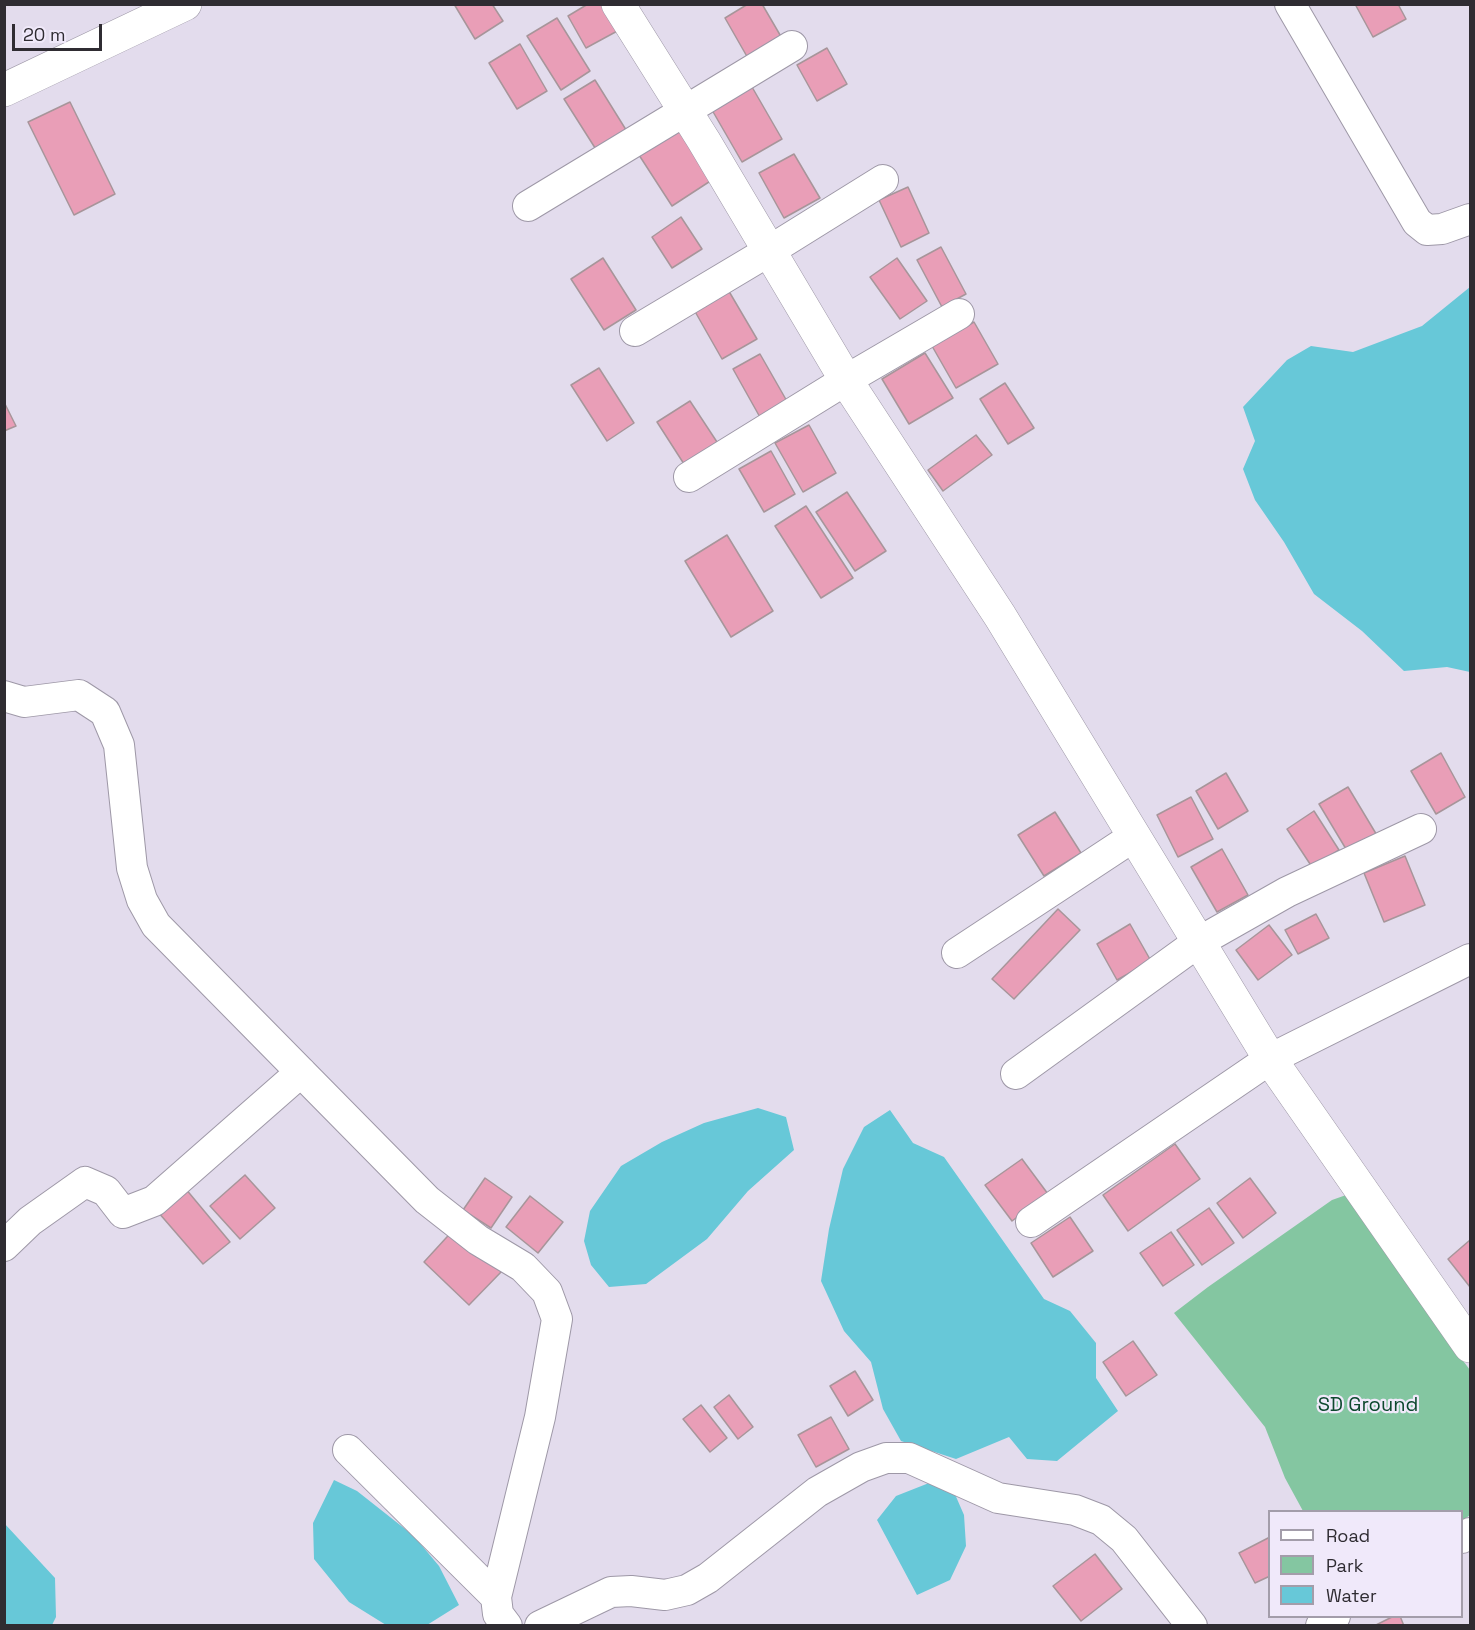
<!DOCTYPE html>
<html>
<head>
<meta charset="utf-8">
<style>
  body { margin:0 }
  #map { position:relative; width:1475px; height:1630px; overflow:hidden; background:#e3dced; font-family:"Space Grotesk",sans-serif }
  canvas { display:block }
  .frame { position:absolute; inset:0; border:6px solid #2f2c32; pointer-events:none }
  .legend { position:absolute; left:1268px; top:1510px; width:195px; height:108px; box-sizing:border-box; background:#f0e9fa; border:2px solid #a39daa; margin:0; padding:8px 10px; list-style:none; font-size:18px; color:#2f2c32 }
  .legend li { display:flex; align-items:center; gap:12px; height:30px }
  .legend b { width:30px; border:2px solid #a39daa }
  .scale { position:absolute; left:12px; top:24px; width:90px; height:27px; box-sizing:border-box; border:3px solid #2f2c32; border-top:0; padding-left:8px; font-size:18px; line-height:21px; white-space:nowrap; color:#2f2c32; -webkit-text-stroke:4px #f0e9fa; paint-order:stroke }
</style>
</head>
<body>
<div id="map">
<canvas width="1475" height="1630"></canvas>
<div class="frame"></div>
<ul class="legend">
<li><b style="height:8px;background:#fff"></b>Road</li>
<li><b style="height:16px;background:#84c6a1"></b>Park</li>
<li><b style="height:16px;background:#67c8d8"></b>Water</li>
</ul>
<div class="scale">20 m</div>
</div>
<script>
const ctx = document.querySelector('canvas').getContext('2d');
ctx.lineJoin = 'round';
function fillPath(path, color) { ctx.fillStyle = color; ctx.fill(path, 'evenodd'); }
const shape = rows => new Path2D(rows.map(r => 'M' + r).join(''));
function trace(path, color, width, dash) { ctx.strokeStyle = color; ctx.lineWidth = width; ctx.lineCap = dash ? 'butt' : 'round'; ctx.setLineDash(dash || []); ctx.stroke(path); }
function write(font, color, halo, rows, align = 'center') {
  ctx.font = font + ' "Space Grotesk",sans-serif'; ctx.lineWidth = 4.5; ctx.setLineDash([]); ctx.textBaseline = 'middle'; ctx.strokeStyle = halo; ctx.fillStyle = color; for (const [text, x, y, turn = 0] of rows) {
    ctx.save(); ctx.translate(x, y); ctx.rotate((+turn || 0) * Math.PI / 180); ctx.textAlign = isNaN(turn) ? turn : align; if (halo) ctx.strokeText(text, 0, 0); ctx.fillText(text, 0, 0); ctx.restore();
  }
}
fillPath(shape([
  [1349,1194,1449,1342,1470,1370,1470,1515,1462,1521,1462,1512,1303,1511,1285,1478,1265,1427,1174,1313,1208,1287,1332,1200]
]), '#84c6a1');
fillPath(shape([
  [1470,287,1470,672,1447,667,1404,671,1362,631,1314,594,1284,542,1255,500,1243,469,1255,441,1243,407,1287,360,1311,346,1353,352,1422,326],
  [758,1108,786,1117,794,1150,748,1191,707,1239,646,1284,609,1287,591,1265,584,1241,590,1211,621,1166,662,1142,704,1123],
  [890,1110,913,1143,944,1157,1044,1299,1070,1311,1096,1343,1096,1378,1118,1411,1057,1461,1027,1459,1009,1437,956,1459,901,1441,883,1409,871,1362,844,1331,821,1281,829,1229,843,1169,864,1127],
  [334,1480,357,1491,414,1536,439,1566,459,1605,427,1625,386,1625,349,1602,314,1559,313,1523],
  [929,1483,954,1492,964,1515,966,1546,950,1580,917,1595,877,1520,896,1496],
  [4,1523,55,1578,56,1617,52,1625,5,1625]
]), '#67c8d8');
const building = shape([
  [454,4,492,4,503,21,475,39,454,4],
  [588,4,607,4,621,29,586,48,568,16,588,4],
  [748,4,762,4,783,40,749,60,725,18,748,4],
  [1355,4,1398,4,1406,19,1373,37,1355,4],
  [557,18,590,71,561,90,527,36,557,18],
  [520,44,547,91,517,109,489,63,520,44],
  [827,48,847,84,817,101,797,65,827,48],
  [595,80,628,133,597,151,564,99,595,80],
  [752,87,782,139,742,162,712,110,752,87],
  [70,102,115,194,74,215,28,122,70,102],
  [682,127,715,178,672,206,639,155,682,127],
  [794,154,820,198,784,218,759,173,794,154],
  [908,187,929,233,901,247,879,200,908,187],
  [681,217,702,249,672,268,652,237,681,217],
  [941,247,966,294,942,307,917,260,941,247],
  [603,258,636,310,604,330,571,279,603,258],
  [897,258,927,301,900,319,870,277,897,258],
  [727,288,757,339,722,359,693,308,727,288],
  [974,322,998,364,956,388,932,346,974,322],
  [925,353,953,398,909,424,882,379,925,353],
  [760,354,788,403,761,419,733,369,760,354],
  [599,368,634,423,607,441,571,385,599,368],
  [1005,383,1034,428,1008,444,980,399,1005,383],
  [690,401,717,442,684,464,657,422,690,401],
  [4,402,16,426,4,431,4,402],
  [809,425,836,473,803,492,775,443,809,425],
  [976,435,992,455,943,491,928,470,976,435],
  [771,451,795,494,764,512,739,469,771,451],
  [847,492,886,551,855,571,816,512,847,492],
  [806,506,853,578,821,598,775,526,806,506],
  [727,535,773,611,731,637,685,561,727,535],
  [1441,753,1465,797,1436,814,1411,771,1441,753],
  [1226,773,1248,811,1218,829,1196,791,1226,773],
  [1348,787,1378,837,1349,854,1319,804,1348,787],
  [1191,797,1213,839,1178,857,1157,815,1191,797],
  [1314,811,1339,850,1312,867,1287,829,1314,811],
  [1055,812,1081,853,1044,876,1018,835,1055,812],
  [1222,849,1248,895,1217,912,1191,867,1222,849],
  [1405,856,1425,905,1384,922,1364,873,1405,856],
  [1058,909,1080,930,1014,999,992,979,1058,909],
  [1316,914,1329,938,1298,954,1285,930,1316,914],
  [1130,924,1151,961,1117,980,1097,944,1130,924],
  [1269,925,1292,955,1258,980,1236,950,1269,925],
  [1175,1144,1200,1179,1128,1231,1103,1195,1175,1144],
  [1022,1159,1048,1194,1012,1221,985,1185,1022,1159],
  [245,1175,275,1208,240,1239,210,1206,245,1175],
  [485,1178,512,1197,491,1228,463,1210,485,1178],
  [1250,1178,1276,1213,1243,1238,1217,1203,1250,1178],
  [185,1188,230,1242,203,1264,158,1212,185,1188],
  [530,1196,563,1222,538,1253,506,1227,530,1196],
  [1209,1208,1234,1243,1202,1265,1177,1230,1209,1208],
  [1070,1217,1093,1251,1053,1277,1031,1243,1070,1217],
  [457,1226,503,1270,469,1305,424,1262,457,1226],
  [1171,1232,1194,1265,1163,1286,1140,1253,1171,1232],
  [1470,1240,1470,1287,1448,1259,1470,1240],
  [1133,1341,1157,1375,1126,1396,1103,1362,1133,1341],
  [855,1371,873,1400,848,1416,830,1386,855,1371],
  [729,1395,753,1427,738,1439,714,1407,729,1395],
  [701,1405,727,1438,710,1452,683,1419,701,1405],
  [831,1417,849,1449,816,1467,798,1435,831,1417],
  [1270,1537,1270,1576,1255,1583,1239,1553,1270,1537],
  [1095,1554,1122,1589,1081,1621,1053,1586,1095,1554],
  [1394,1616,1400,1616,1404,1626,1374,1626,1394,1616]
]);
fillPath(building, '#e99eb7');
trace(building, '#a7959a', 1.5);
const minor = shape([
  [1290,4,1417,222,1427,230,1442,229,1470,219],
  [528,206,792,46],
  [635,331,769,251,883,180],
  [689,477,846,380,959,314],
  [4,696,24,702,79,695,105,712,119,745,132,868,142,900,156,925,427,1200,478,1240,523,1267,547,1292,557,1319,540,1417,496,1597,498,1614,507,1626],
  [957,953,1133,837],
  [1016,1074,1197,943,1287,892,1421,829],
  [1031,1222,1270,1059,1470,959],
  [4,1246,30,1221,85,1182,106,1191,123,1213,154,1201,301,1072],
  [348,1450,496,1597],
  [1462,1538,1470,1533],
  [540,1626,611,1592,631,1591,665,1595,687,1590,708,1578,817,1492,861,1467,886,1458,909,1458,998,1498,1075,1510,1101,1520,1124,1539,1192,1626],
  [1321,1626,1335,1616]
]);
const tertiary = shape([
  [618,4,704,141,849,385,1000,616,1270,1059,1470,1346]
]);
const secondary = shape([
  [4,90,185,4]
]);
trace(minor, '#9e98a7', 32);
trace(tertiary, '#9e98a7', 34);
trace(secondary, '#9e98a7', 34);
trace(minor, '#fff', 30);
trace(tertiary, '#fff', 33);
trace(secondary, '#fff', 33);
write('20px', '#0d482e', '#f0e9fa', [
  ["SD Ground",1368,1406]
]);
</script>
</body>
</html>
